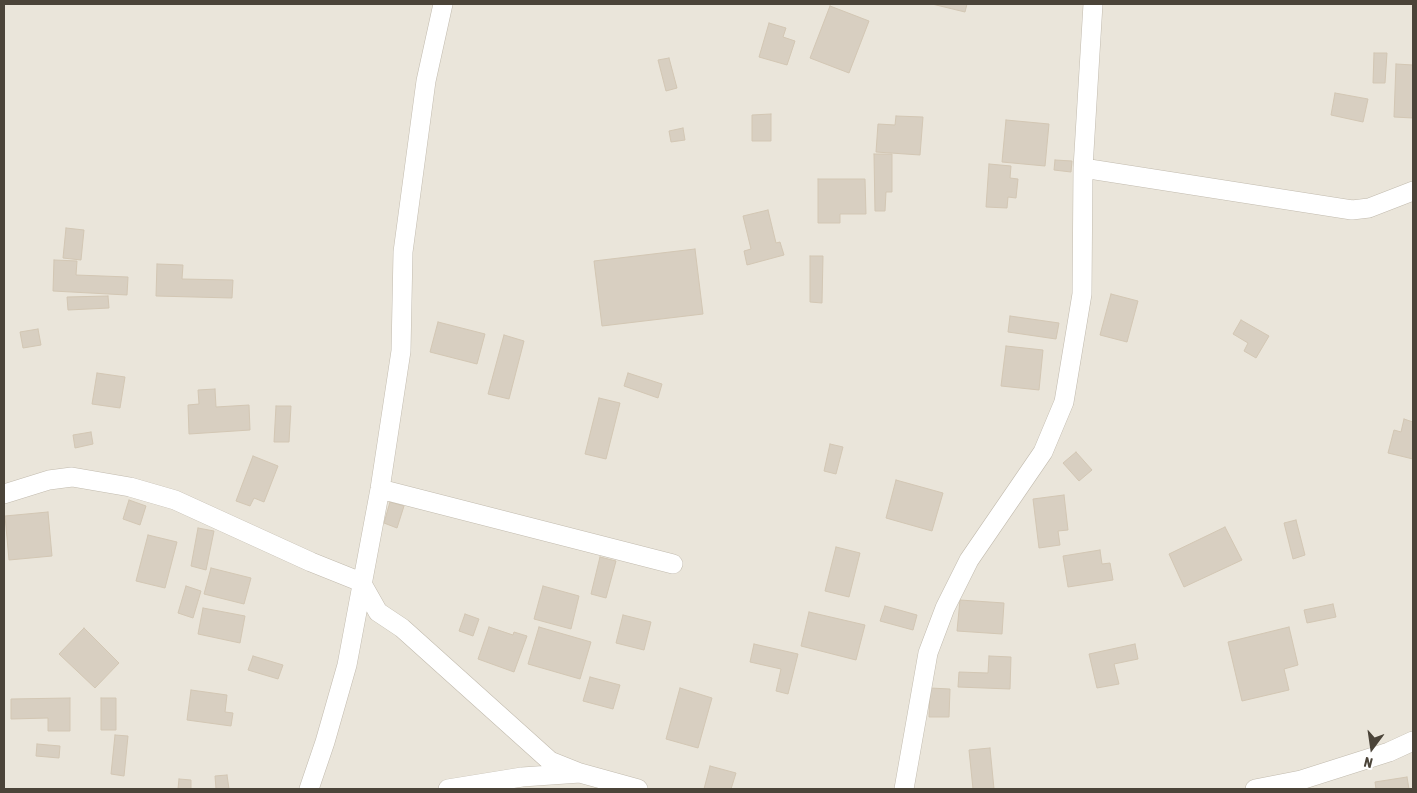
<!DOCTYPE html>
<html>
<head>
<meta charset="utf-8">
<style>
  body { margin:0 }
  #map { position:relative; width:1417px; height:793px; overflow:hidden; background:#f6f3ec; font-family:"Asap Condensed",sans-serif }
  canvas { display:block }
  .frame { position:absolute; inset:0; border:5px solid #4b4439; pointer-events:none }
  .north { position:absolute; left:1347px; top:723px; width:50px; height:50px; -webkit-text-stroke:4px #fff; paint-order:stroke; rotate:194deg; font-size:14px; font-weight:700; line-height:20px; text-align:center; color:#4b4439 }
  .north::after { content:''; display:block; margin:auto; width:18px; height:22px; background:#4b4439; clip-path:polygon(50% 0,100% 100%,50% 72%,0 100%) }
</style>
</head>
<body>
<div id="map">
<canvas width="1417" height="793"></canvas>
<div class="frame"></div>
<div class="north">N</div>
</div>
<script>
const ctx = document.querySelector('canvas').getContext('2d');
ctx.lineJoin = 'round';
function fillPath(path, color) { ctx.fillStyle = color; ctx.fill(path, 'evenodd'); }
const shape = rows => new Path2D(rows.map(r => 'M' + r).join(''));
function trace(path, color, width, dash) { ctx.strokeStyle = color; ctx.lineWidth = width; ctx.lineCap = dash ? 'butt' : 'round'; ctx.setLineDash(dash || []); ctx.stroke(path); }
fillPath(shape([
  [4,4,1413,4,1413,789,4,789]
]), '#eae5da');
const building = shape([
  [932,4,967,4,965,12,932,4],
  [830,6,869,21,849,73,810,58,830,6],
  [769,23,786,28,783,37,795,41,787,65,759,57,769,23],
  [1374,53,1387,53,1385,83,1373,83,1374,53],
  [669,58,677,88,666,91,658,60,669,58],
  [1396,64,1413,65,1413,118,1394,117,1396,64],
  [1335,93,1368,99,1363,122,1331,115,1335,93],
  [771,114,771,141,752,141,752,115,771,114],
  [896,116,923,117,920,155,876,152,878,124,895,125,896,116],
  [1006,120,1049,124,1045,166,1002,162,1006,120],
  [683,128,685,140,671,142,669,131,683,128],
  [874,154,892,154,892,192,886,192,885,211,875,211,874,154],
  [1055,160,1072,161,1071,172,1054,170,1055,160],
  [989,164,1011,166,1010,178,1018,179,1016,198,1008,197,1007,208,986,207,989,164],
  [818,179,865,179,866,214,840,214,840,223,818,223,818,179],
  [768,210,776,243,780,242,784,255,747,265,744,251,751,249,743,216,768,210],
  [66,228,84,230,81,260,63,258,66,228],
  [695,249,703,314,602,326,594,261,695,249],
  [810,256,823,256,822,303,810,302,810,256],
  [54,260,77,261,76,275,128,277,127,295,53,291,54,260],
  [157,264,183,265,182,279,233,280,232,298,156,296,157,264],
  [1111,294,1138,301,1127,342,1100,335,1111,294],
  [108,296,109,308,68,310,67,297,108,296],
  [1010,316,1059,323,1056,339,1008,332,1010,316],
  [1241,320,1269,336,1256,358,1244,351,1248,343,1233,334,1241,320],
  [438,322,485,334,477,364,430,352,438,322],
  [38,329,41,345,23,348,20,332,38,329],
  [504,335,524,341,509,399,488,394,504,335],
  [1006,346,1043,350,1039,390,1001,386,1006,346],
  [97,373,125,377,120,408,92,404,97,373],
  [628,373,662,384,658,398,624,386,628,373],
  [215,389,216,407,249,405,250,430,189,434,188,405,199,404,198,390,215,389],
  [599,398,620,403,606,459,585,454,599,398],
  [276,406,291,406,289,442,274,442,276,406],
  [1404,419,1413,422,1413,459,1388,453,1394,430,1401,432,1404,419],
  [91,432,93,444,75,448,73,435,91,432],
  [830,444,843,447,836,474,824,471,830,444],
  [1076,452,1092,470,1079,481,1063,463,1076,452],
  [253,456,278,466,264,502,254,498,250,506,236,501,253,456],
  [896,480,943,493,932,531,886,518,896,480],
  [1064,495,1068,530,1058,531,1060,545,1039,548,1033,499,1064,495],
  [129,500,146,506,140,525,123,519,129,500],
  [390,502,404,506,397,528,384,523,390,502],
  [48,512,52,556,9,560,5,516,48,512],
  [1296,520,1305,555,1293,559,1284,523,1296,520],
  [1225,527,1242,560,1184,587,1169,554,1225,527],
  [198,528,214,531,206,570,191,566,198,528],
  [148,535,177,542,165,588,136,581,148,535],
  [836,547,860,553,849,597,825,591,836,547],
  [1100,550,1102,564,1110,563,1113,580,1068,587,1063,556,1100,550],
  [600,557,616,561,606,598,591,594,600,557],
  [211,568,251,578,244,604,204,594,211,568],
  [186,586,201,591,193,618,178,613,186,586],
  [543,586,579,596,571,629,534,619,543,586],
  [960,600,1004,603,1002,634,957,631,960,600],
  [1333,604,1336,617,1307,623,1304,610,1333,604],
  [885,606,917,615,913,630,880,621,885,606],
  [203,608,245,616,240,643,198,634,203,608],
  [809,612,865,625,856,660,801,646,809,612],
  [465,614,479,619,473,636,459,631,465,614],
  [623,615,651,622,644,650,616,643,623,615],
  [489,627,513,635,514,632,527,636,514,672,478,659,489,627],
  [539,627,591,642,580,679,528,664,539,627],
  [1289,627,1298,665,1284,669,1289,690,1242,701,1228,642,1289,627],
  [84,628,119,663,95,688,59,654,84,628],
  [754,644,798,654,788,694,776,691,781,669,750,662,754,644],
  [1135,644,1138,659,1114,664,1119,684,1097,688,1089,654,1135,644],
  [253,656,283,665,278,679,248,670,253,656],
  [989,656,1011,657,1010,689,958,687,959,672,988,673,989,656],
  [590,677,620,685,613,709,583,701,590,677],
  [680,688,712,698,698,748,666,739,680,688],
  [930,688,950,689,949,717,929,717,930,688],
  [191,690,227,695,225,712,233,713,231,726,187,720,191,690],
  [70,698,70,731,48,731,48,718,11,719,11,699,70,698],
  [101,698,116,698,116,730,101,730,101,698],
  [115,735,128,736,124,776,111,774,115,735],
  [37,744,60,746,59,758,36,756,37,744],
  [990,748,994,789,973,789,969,750,990,748],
  [710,766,736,773,731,789,704,789,710,766],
  [227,775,229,789,216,789,215,776,227,775],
  [1407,777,1409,789,1376,789,1375,782,1407,777],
  [179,779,191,780,191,789,178,789,179,779]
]);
fillPath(building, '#d8cfc1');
trace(building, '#d3c7b4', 1);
const street = shape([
  [1083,168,1352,210,1369,208,1413,191],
  [380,489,673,564],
  [4,494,49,480,72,477,130,487,175,500,311,562,361,582,378,612,402,628,550,761,580,773],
  [309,789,325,742,347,665,380,489,401,351,403,252,426,81,443,4],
  [448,789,522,777,580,773,638,789],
  [904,789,928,653,945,608,969,560,1043,452,1064,402,1082,294,1083,168,1093,4],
  [1255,789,1301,780,1389,752,1413,741]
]);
trace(street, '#c2bbae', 20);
trace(street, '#fff', 19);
</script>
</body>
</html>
